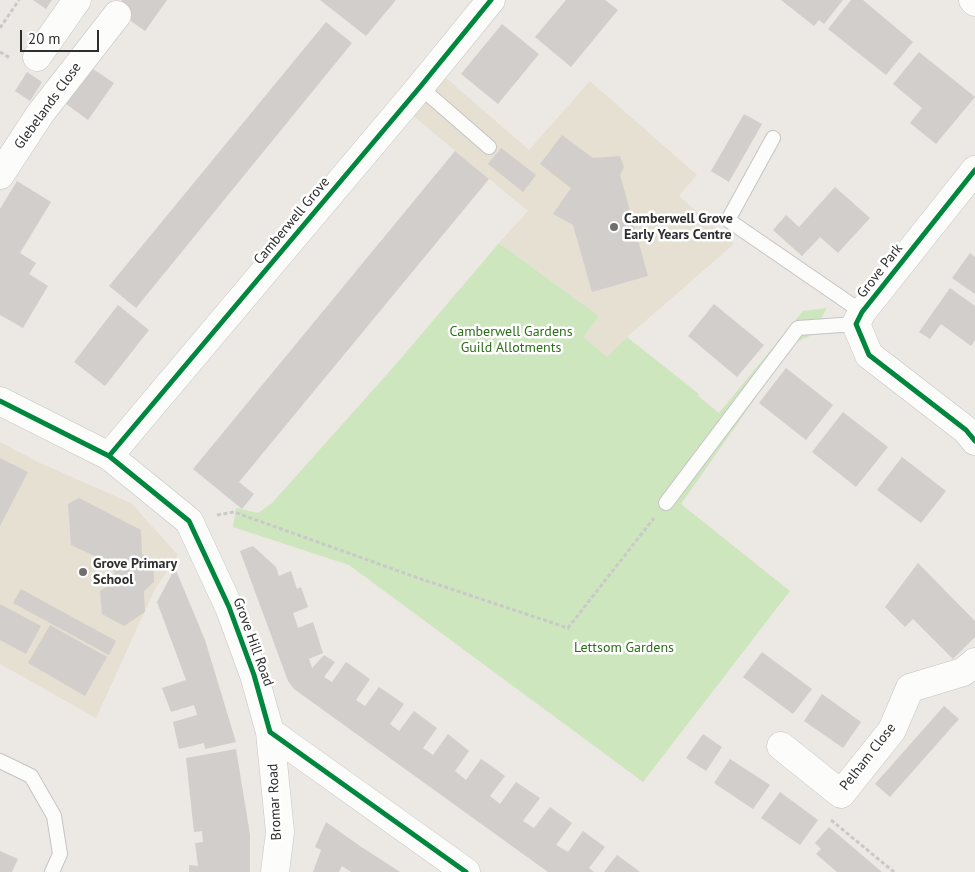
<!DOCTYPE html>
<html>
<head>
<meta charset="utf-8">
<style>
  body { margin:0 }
  #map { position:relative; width:975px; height:872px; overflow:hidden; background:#ece8e4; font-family:"PT Sans",sans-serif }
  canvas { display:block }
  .scale { position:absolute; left:20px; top:30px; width:79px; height:22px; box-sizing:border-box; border:2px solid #2e2e2e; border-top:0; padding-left:6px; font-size:15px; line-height:18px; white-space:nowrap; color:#2e2e2e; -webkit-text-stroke:4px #fff; paint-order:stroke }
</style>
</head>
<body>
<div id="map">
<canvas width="975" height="872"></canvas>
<div class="scale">20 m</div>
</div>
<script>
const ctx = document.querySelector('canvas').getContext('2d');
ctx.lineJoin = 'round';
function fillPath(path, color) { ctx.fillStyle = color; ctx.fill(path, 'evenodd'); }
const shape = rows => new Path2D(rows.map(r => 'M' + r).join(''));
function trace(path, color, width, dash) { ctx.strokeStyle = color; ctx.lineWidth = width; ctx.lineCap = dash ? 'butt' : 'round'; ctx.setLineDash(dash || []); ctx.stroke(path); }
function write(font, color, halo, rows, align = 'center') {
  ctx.font = font + ' "PT Sans",sans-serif'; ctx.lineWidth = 5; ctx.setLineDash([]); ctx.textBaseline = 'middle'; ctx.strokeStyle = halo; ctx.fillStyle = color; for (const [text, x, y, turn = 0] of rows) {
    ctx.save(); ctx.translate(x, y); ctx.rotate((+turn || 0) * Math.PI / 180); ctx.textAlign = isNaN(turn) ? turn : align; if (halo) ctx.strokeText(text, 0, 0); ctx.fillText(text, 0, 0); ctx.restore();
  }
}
fillPath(shape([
  [445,77,529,150,590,81,697,175,679,196,734,244,627,337,607,357,584,337,599,316,499,243,528,211,412,115],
  [0,442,40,463,131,503,178,555,155,589,96,718,0,664]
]), '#e6e0d3');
fillPath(shape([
  [499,243,599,316,584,337,607,357,627,337,699,394,698,396,719,413,803,311,827,308,812,335,794,343,681,504,790,591,643,782,349,565,233,527,236,508,258,513,272,503,397,363]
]), '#cee6be');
fillPath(shape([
  [33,0,52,0,46,9],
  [122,0,167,0,145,31,115,10],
  [320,0,396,0,366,36],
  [566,0,605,0,618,10,571,67,535,37],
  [781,0,843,0,824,24,819,20,814,26],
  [851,0,863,0,913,42,886,75,828,29],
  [326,22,352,43,136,308,109,286],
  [502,24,539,54,498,104,461,74],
  [919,52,975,97,936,144,910,123,922,108,893,84],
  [87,65,114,83,88,120,62,101],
  [27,72,42,82,30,101,15,91],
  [744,114,762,124,729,182,711,171],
  [562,135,593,158,620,156,624,167,620,175,648,276,592,292,573,225,553,214,571,188,540,164],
  [501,148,536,175,523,192,488,164],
  [455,151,489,179,239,482,254,494,242,509,193,469],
  [17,181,51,202,20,253,36,263,29,274,48,286,23,328,0,315,0,209],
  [835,187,870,218,838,253,820,237,802,256,773,230,786,215,799,227],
  [970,253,975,257,975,294,952,278],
  [950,288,975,306,975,340,971,346,941,324,930,339,919,332],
  [714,304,764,345,737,377,688,336],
  [118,305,149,330,105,386,74,362],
  [786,368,833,405,806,440,759,403],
  [843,412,888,447,856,487,812,452],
  [902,457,946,491,921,523,877,490],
  [0,458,28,472,0,526],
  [79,498,141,530,142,554,153,560,154,582,144,591,145,612,124,626,102,614,100,591,115,581,114,565,71,545,68,504],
  [253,546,276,567,279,576,291,571,297,589,301,587,308,607,293,613,298,628,313,622,323,653,309,659,312,668,324,655,335,662,324,677,332,682,346,662,370,679,356,700,365,706,379,687,404,704,390,724,399,731,414,711,437,728,423,748,433,755,448,734,469,751,455,771,466,780,481,759,493,767,505,776,490,796,500,804,516,782,540,798,523,821,534,828,550,807,572,823,556,845,568,852,583,831,605,847,589,868,594,872,548,872,294,689,288,681,240,551],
  [918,563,975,621,975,637,953,659,913,619,905,627,885,607],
  [175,568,205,640,236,742,205,749,204,743,179,749,173,722,197,715,194,705,171,712,162,688,186,680,157,602],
  [21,589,116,641,109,655,13,603],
  [0,604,41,626,26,654,0,640],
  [50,625,107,657,85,696,28,663],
  [762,652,812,689,793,714,743,677],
  [822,694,861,722,843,748,804,721],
  [944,706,959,719,890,797,875,784],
  [703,734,722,747,706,771,686,758],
  [236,749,250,835,250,872,189,872,189,865,198,866,195,843,203,842,202,831,194,832,186,758],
  [730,759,770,785,753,809,714,783],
  [780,792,818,820,800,845,761,818],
  [326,822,360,846,400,872,351,872,342,866,339,872,313,872,321,850,315,847],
  [829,827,882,872,837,872,816,854,821,849,815,843],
  [0,851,18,859,12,872,0,872],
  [617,855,628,863,640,872,604,872]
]), '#d1cecb');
const service = shape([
  [420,87,489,147],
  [773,138,728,220,862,312],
  [666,503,798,328,856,324],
  [0,761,31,776,54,816,60,854,52,872]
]);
const minor = shape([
  [973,0,975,2],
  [37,57,77,0],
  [975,170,862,312,856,324,869,355,966,430,975,441],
  [0,175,40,114,117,15],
  [0,401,109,456,189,521,229,607,254,675,270,732,466,872],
  [109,456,420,87,491,0],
  [270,732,280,832,275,872],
  [781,746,841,794,892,730,910,688,963,672,975,662]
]);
trace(service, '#c5c4c5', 16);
trace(minor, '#c5c4c5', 29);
trace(shape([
  [0,28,19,0],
  [0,52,10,58],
  [217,515,234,512,418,578,568,628,654,518],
  [831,820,894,872]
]), '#c9c9c8', 3, [4, 2.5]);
trace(service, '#fcfcfb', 14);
trace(minor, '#fcfcfb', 28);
trace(shape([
  [975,170,862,312,856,324,869,355,966,430,975,441],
  [0,401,109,456,189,521,229,607,254,675,270,732,466,872],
  [109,456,420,87,491,0]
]), '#00873e', 5);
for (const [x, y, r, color] of [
  [614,227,5,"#706f6e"],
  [83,572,5,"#706f6e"]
]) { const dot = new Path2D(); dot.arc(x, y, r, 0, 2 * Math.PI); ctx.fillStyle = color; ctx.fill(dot); trace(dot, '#fff', 2); }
write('14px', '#2e2e2e', '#fff', [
  ["Glebelands Close",48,106,-54],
  ["Camberwell Grove",292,221,-50],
  ["Grove Park",880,271,-52],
  ["Grove Hill Road",253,642,70],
  ["Pelham Close",868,757,-52],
  ["Bromar Road",275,802,-93]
]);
write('bold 14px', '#2e2e2e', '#fff', [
  ["Camberwell Grove",624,219],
  ["Early Years Centre",624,235],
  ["Grove Primary",93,564],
  ["School",93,580]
], 'left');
write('14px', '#2c6e1b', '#fff', [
  ["Camberwell Gardens",511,332],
  ["Guild Allotments",511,348],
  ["Lettsom Gardens",624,648]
]);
</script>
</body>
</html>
